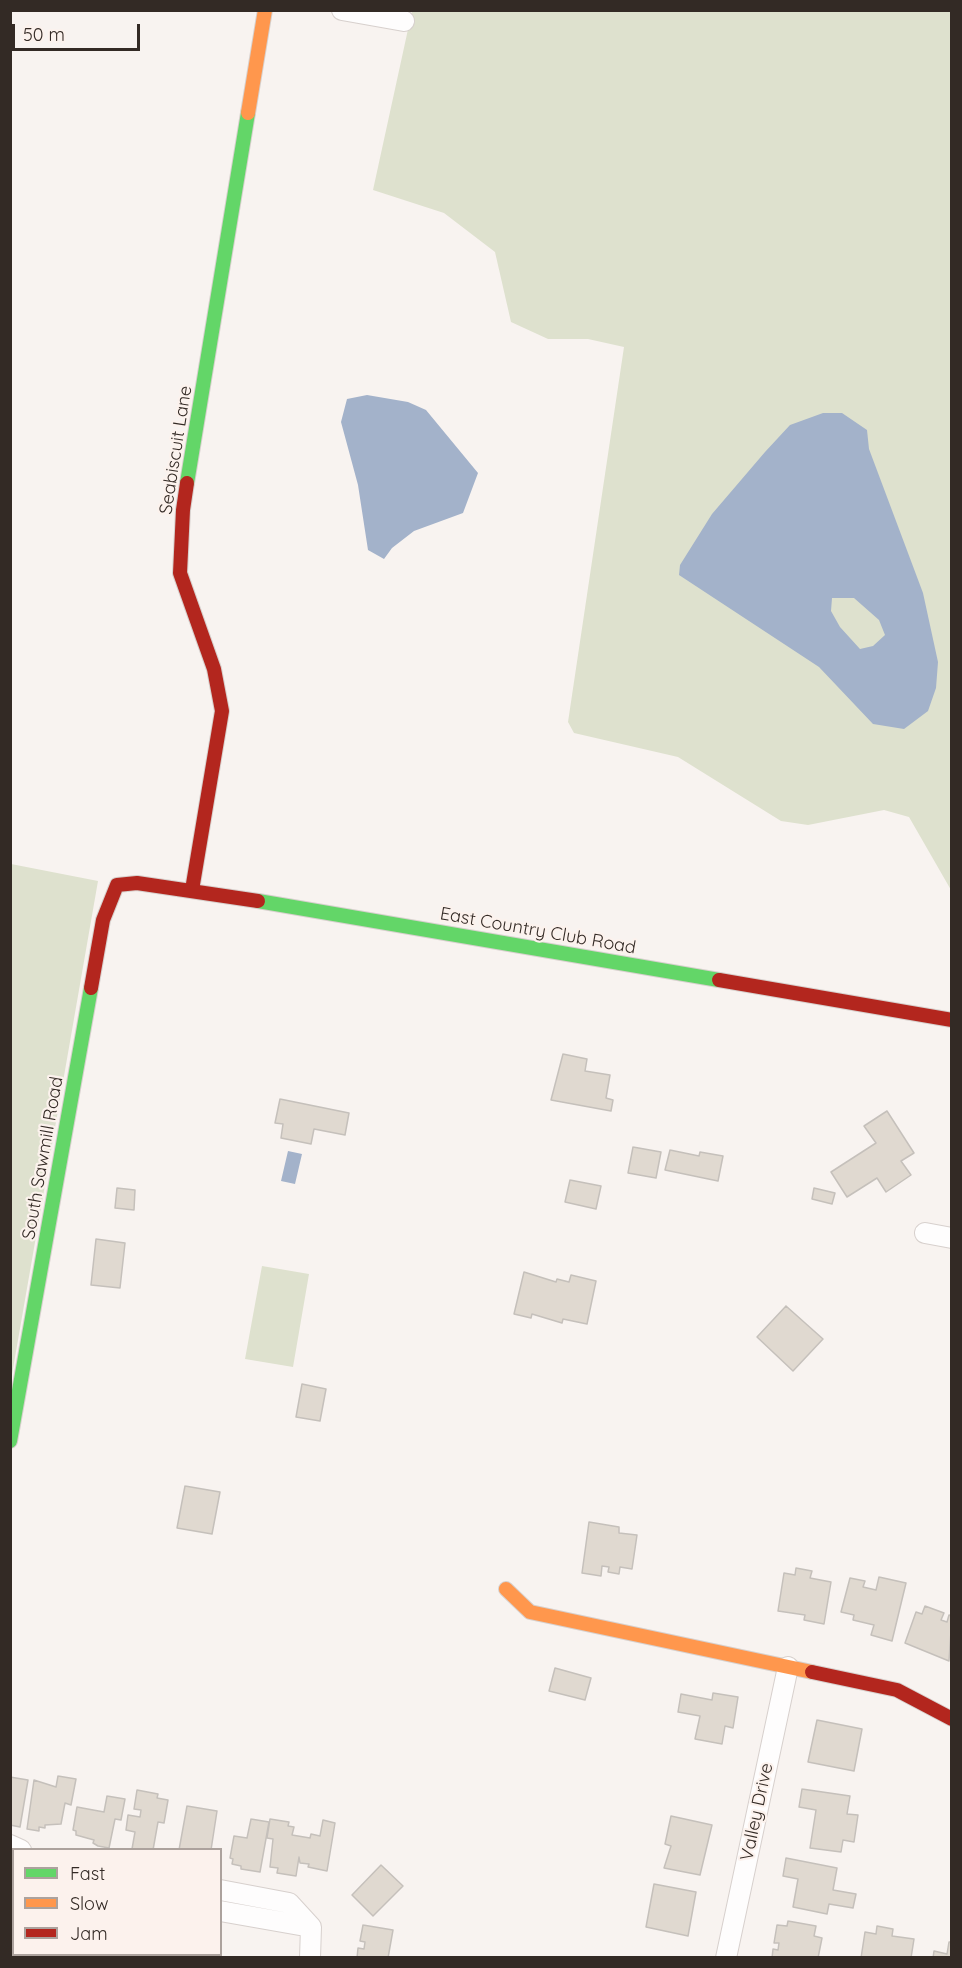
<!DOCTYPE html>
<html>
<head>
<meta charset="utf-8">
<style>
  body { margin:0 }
  #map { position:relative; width:962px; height:1968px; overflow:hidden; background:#f8f3f0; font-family:Quicksand,sans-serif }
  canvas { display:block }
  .frame { position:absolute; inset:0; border:12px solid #332a25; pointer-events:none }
  .legend { position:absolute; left:12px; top:1848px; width:210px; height:108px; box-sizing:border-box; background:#fcf2ed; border:2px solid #aca29d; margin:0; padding:8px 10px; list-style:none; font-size:18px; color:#332a25 }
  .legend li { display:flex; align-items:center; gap:12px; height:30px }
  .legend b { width:30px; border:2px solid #aca29d }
  .scale { position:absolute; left:12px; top:24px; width:128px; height:27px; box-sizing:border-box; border:3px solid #332a25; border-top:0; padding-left:8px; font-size:18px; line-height:21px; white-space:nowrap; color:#332a25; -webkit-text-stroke:4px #fcf2ed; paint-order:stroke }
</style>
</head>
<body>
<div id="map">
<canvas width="962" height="1968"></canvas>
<div class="frame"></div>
<ul class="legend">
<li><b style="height:8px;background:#63d668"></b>Fast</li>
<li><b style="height:8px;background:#ff974d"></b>Slow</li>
<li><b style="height:8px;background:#b3261e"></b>Jam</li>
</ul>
<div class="scale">50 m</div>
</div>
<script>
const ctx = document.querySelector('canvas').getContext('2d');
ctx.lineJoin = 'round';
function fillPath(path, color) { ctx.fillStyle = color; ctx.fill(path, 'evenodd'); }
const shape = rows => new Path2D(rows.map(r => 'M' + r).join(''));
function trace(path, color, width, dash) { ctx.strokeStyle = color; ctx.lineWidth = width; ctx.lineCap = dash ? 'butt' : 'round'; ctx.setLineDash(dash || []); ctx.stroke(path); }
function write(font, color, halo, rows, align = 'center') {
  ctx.font = font + ' Quicksand,sans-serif'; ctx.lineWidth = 4.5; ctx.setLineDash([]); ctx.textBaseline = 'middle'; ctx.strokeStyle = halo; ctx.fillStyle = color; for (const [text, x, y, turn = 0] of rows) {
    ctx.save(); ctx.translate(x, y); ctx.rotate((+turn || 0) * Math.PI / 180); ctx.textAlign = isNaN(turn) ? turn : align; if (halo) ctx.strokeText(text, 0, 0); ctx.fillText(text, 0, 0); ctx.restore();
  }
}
fillPath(shape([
  [412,11,951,11,951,890,909,817,884,810,808,825,781,821,678,757,574,733,568,722,624,347,588,339,548,339,511,322,495,252,444,213,373,190],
  [11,864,98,881,11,1380,10,864],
  [262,1266,309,1274,293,1367,245,1359]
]), '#dee1ce');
fillPath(shape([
  [367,395,408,402,426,410,478,473,463,513,414,531,392,548,384,559,368,550,358,485,341,422,347,399],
  [823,413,842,413,867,430,869,449,923,593,938,662,936,688,928,711,904,729,873,724,819,667,679,575,680,565,712,514,765,452,790,425],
  [832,598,854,598,879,620,885,635,873,646,860,649,840,627,831,611],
  [288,1151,302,1154,295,1184,281,1181]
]), '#a3b2ca');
const building = shape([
  [563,1054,587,1059,585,1071,610,1075,606,1098,613,1100,611,1111,551,1100,563,1054],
  [280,1099,349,1113,345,1135,314,1129,311,1144,281,1138,283,1124,275,1123,280,1099],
  [887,1111,914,1153,901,1161,911,1175,886,1192,877,1178,847,1197,831,1172,876,1143,864,1126,887,1111],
  [633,1147,661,1152,656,1178,628,1173,633,1147],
  [670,1150,699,1156,700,1152,723,1156,718,1181,665,1170,670,1150],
  [570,1180,601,1186,596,1209,565,1202,570,1180],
  [117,1188,135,1190,134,1210,115,1208,117,1188],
  [814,1188,835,1193,832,1204,812,1199,814,1188],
  [96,1239,125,1243,120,1288,91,1285,96,1239],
  [524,1272,556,1282,557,1279,569,1282,571,1275,596,1281,587,1324,563,1319,562,1323,532,1314,531,1318,514,1314,524,1272],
  [786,1306,823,1339,793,1371,757,1337,786,1306],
  [302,1384,326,1389,320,1421,296,1417,302,1384],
  [185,1486,220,1492,212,1534,177,1528,185,1486],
  [589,1522,619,1527,619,1533,637,1535,632,1569,620,1567,619,1574,608,1572,609,1567,602,1566,601,1576,582,1573,589,1522],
  [796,1568,812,1571,810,1578,831,1582,824,1624,804,1620,805,1615,778,1611,784,1573,795,1575,796,1568],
  [879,1577,906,1583,892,1641,871,1635,874,1625,853,1620,854,1615,841,1612,850,1578,865,1581,863,1587,876,1590,879,1577],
  [925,1606,944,1613,941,1620,947,1622,949,1615,952,1616,949,1661,905,1643,916,1612,922,1614,925,1606],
  [555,1668,591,1678,585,1700,549,1691,555,1668],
  [713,1693,738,1697,733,1728,725,1726,722,1744,695,1739,700,1716,678,1712,681,1694,712,1700,713,1693],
  [817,1720,862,1729,854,1771,808,1762,817,1720],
  [58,1776,76,1779,71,1805,65,1803,61,1824,45,1825,45,1828,39,1827,39,1831,27,1829,34,1780,56,1787,58,1776],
  [10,1777,28,1780,20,1827,10,1825,10,1777],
  [802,1789,850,1796,847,1814,858,1815,854,1842,843,1840,841,1852,810,1848,816,1810,799,1807,802,1789],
  [137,1790,158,1794,157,1798,168,1800,164,1823,158,1822,153,1850,132,1849,135,1832,126,1830,128,1815,140,1817,141,1810,134,1809,137,1790],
  [107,1796,125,1799,121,1820,115,1819,109,1848,98,1846,93,1843,94,1840,76,1835,76,1831,73,1830,77,1807,104,1812,107,1796],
  [187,1806,217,1811,211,1850,179,1850,187,1806],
  [671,1816,712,1825,700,1875,664,1868,671,1846,665,1844,671,1816],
  [251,1819,269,1822,260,1872,241,1869,241,1866,232,1864,233,1859,230,1858,234,1836,247,1838,251,1819],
  [270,1819,289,1822,288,1826,294,1827,292,1835,310,1838,311,1834,320,1836,323,1820,335,1823,327,1871,308,1867,309,1864,300,1863,299,1857,296,1876,277,1873,278,1868,270,1867,273,1839,267,1838,270,1819],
  [786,1858,837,1868,833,1890,856,1894,853,1908,829,1904,827,1914,793,1907,798,1879,783,1876,786,1858],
  [381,1865,403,1886,373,1916,352,1895,381,1865],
  [654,1884,696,1892,688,1936,646,1927,654,1884],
  [788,1921,816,1926,814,1936,822,1938,818,1958,772,1958,773,1949,778,1950,779,1943,774,1943,777,1925,787,1926,788,1921],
  [363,1925,393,1930,388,1958,357,1958,358,1948,364,1949,365,1942,360,1941,363,1925],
  [877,1926,893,1929,892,1936,914,1939,911,1958,861,1958,865,1932,876,1934,877,1926],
  [949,1942,952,1942,952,1958,933,1958,934,1951,947,1954,949,1942],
  [50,1954,81,1954,81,1958,49,1958,50,1954],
  [87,1954,103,1954,103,1958,87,1958,87,1954],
  [126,1954,184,1954,190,1957,125,1958,126,1954]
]);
fillPath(building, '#e0d9d0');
trace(building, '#c5c0bb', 1.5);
const street = shape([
  [342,10,404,21],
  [925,1233,952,1238],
  [10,1845,21,1850],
  [10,1878,14,1878],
  [220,1890,289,1903,311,1927,220,1911],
  [310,1958,311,1927],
  [726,1958,788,1667]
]);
const fast = shape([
  [187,483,248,113],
  [258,901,719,980],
  [10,1441,91,988]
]);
const slow = shape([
  [248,113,265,10],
  [506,1589,530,1612,812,1672]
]);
const jam = shape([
  [187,483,183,510,180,573,214,669,222,711,192,890],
  [719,980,952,1020],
  [91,988,103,920,117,885,137,883,258,901],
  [812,1672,897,1690,952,1719]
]);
trace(street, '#d7d0cd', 22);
trace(fast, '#d7d0cd', 16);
trace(slow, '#d7d0cd', 16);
trace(jam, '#d7d0cd', 16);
trace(street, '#fefdfd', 20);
trace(fast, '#63d668', 14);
trace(slow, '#ff974d', 14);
trace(jam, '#b3261e', 14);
write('18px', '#332a25', '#fcf2ed', [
  ["Seabiscuit Lane",176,450,-81],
  ["East Country Club Road",538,931,10],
  ["South Sawmill Road",43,1158,-80],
  ["Valley Drive",757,1812,-78]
]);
</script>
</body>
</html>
